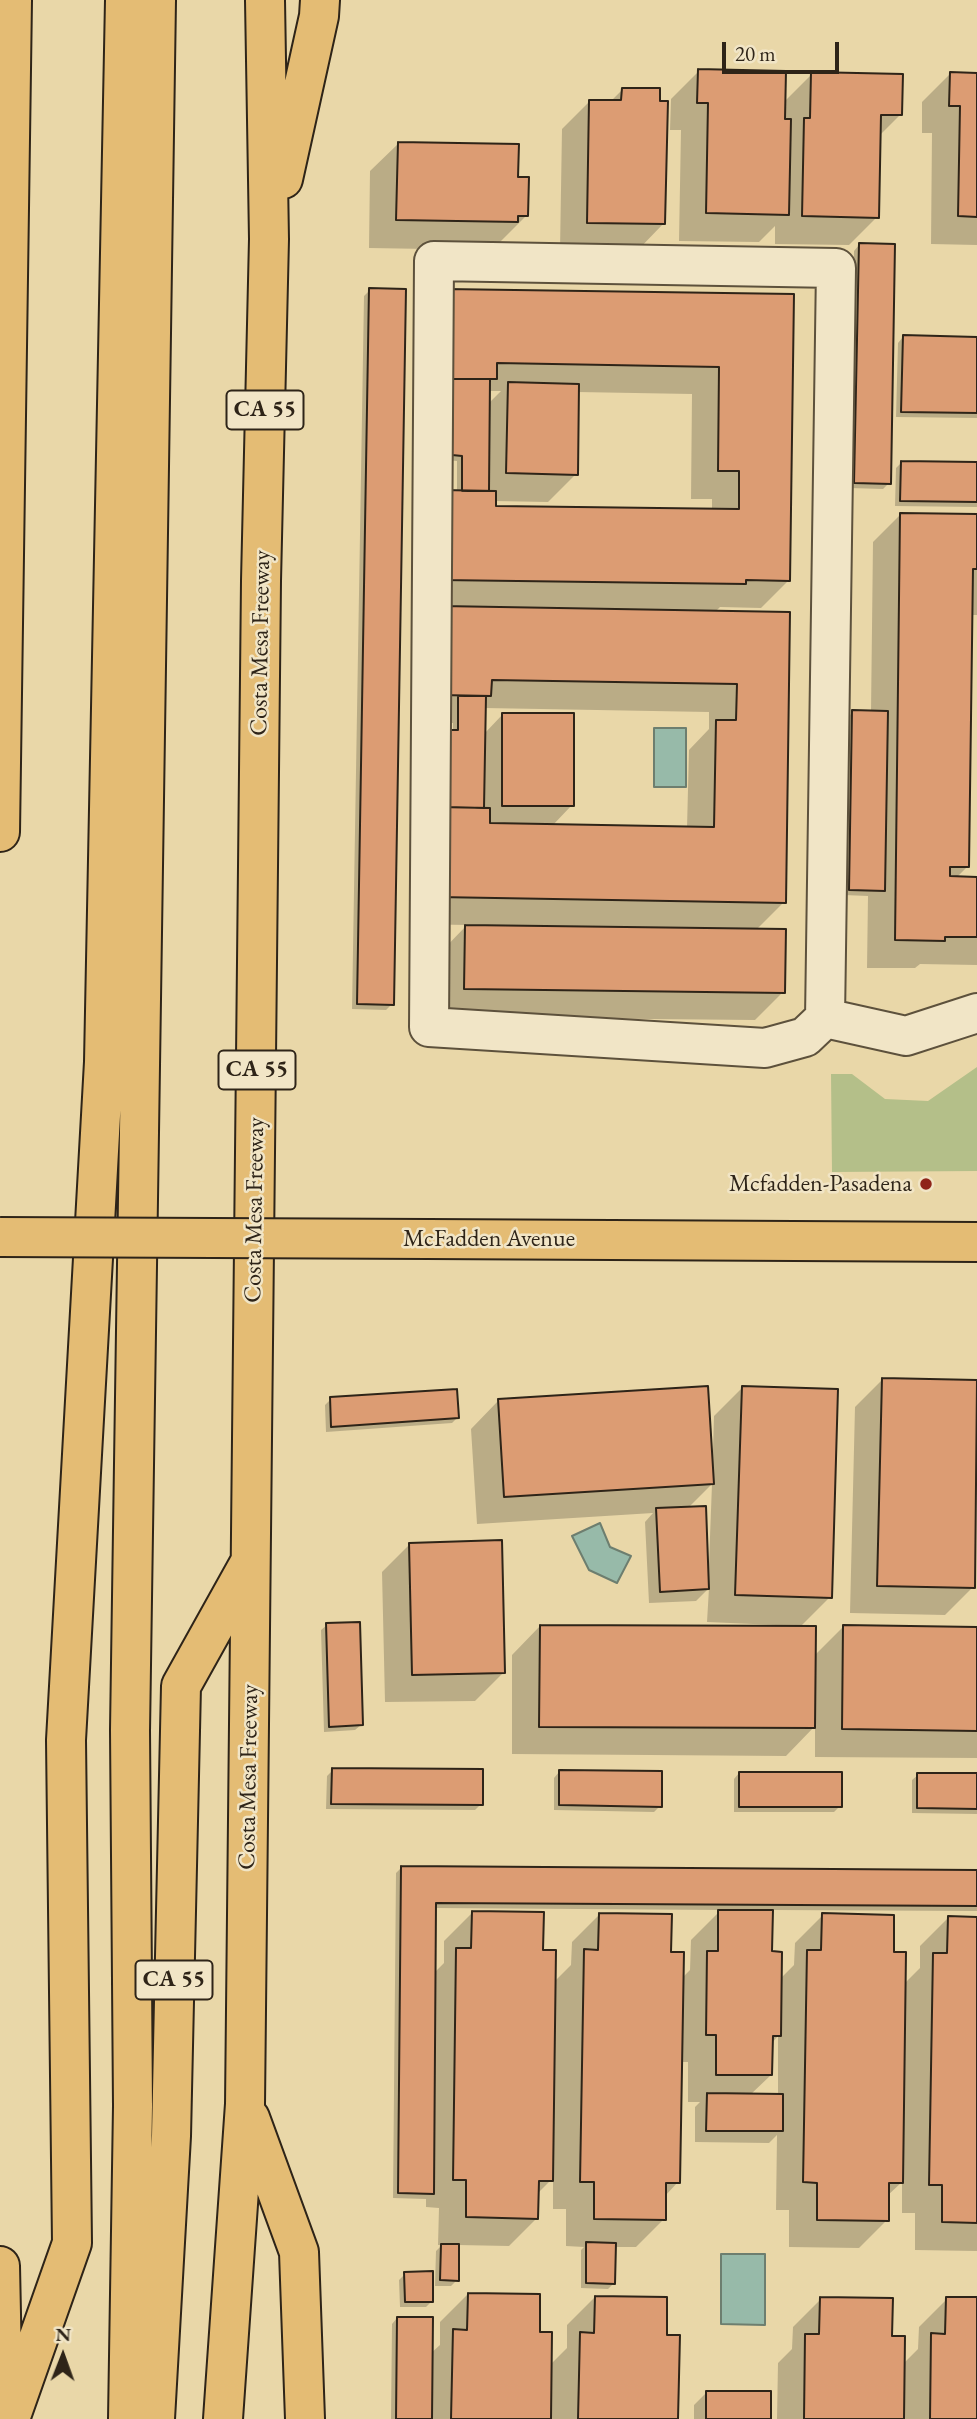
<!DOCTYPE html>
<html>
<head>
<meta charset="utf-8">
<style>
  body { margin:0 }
  #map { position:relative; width:977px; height:2419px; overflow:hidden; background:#e9d7a8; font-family:"EB Garamond",serif }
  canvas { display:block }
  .north { position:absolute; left:28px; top:2321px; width:70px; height:70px; -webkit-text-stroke:5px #f1e5c6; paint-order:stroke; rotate:1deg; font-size:19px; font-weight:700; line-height:28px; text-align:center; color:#2e2418 }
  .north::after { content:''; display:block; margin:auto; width:24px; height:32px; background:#2e2418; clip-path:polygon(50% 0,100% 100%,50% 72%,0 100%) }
  .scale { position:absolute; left:722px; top:42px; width:117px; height:32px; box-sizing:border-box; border:4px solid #2e2418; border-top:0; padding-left:9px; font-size:21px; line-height:24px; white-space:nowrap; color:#2e2418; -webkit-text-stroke:5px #f1e5c6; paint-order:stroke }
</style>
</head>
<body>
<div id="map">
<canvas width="977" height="2419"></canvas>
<div class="north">N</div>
<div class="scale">20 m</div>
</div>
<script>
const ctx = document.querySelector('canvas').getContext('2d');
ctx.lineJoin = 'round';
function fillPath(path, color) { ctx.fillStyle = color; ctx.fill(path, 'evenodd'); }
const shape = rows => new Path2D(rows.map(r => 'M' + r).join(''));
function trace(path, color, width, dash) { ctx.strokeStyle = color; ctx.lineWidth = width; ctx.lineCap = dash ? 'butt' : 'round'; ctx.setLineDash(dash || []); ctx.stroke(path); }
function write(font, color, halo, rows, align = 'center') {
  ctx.font = font + ' "EB Garamond",serif'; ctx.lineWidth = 5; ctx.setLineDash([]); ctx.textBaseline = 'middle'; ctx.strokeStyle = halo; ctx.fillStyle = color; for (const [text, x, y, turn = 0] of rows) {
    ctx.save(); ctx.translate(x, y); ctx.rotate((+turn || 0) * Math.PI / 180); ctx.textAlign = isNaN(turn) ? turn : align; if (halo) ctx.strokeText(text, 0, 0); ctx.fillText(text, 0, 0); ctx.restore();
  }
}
fillPath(shape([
  [977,1067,977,1171,832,1172,831,1074,852,1074,885,1099,928,1101]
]), '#b4bf89');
const water = shape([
  [654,728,686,728,686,787,654,787,654,728],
  [600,1523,610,1547,631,1556,617,1583,589,1570,572,1536,600,1523],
  [721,2254,765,2254,765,2325,721,2324,721,2254]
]);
fillPath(water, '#97baa9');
trace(water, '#6d7e6f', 2);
fillPath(shape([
  [699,71,784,102,812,74,900,115,879,136,877,217,849,245,775,244,775,226,759,242,679,241,681,130,670,130,671,99],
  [950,74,977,74,977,245,931,244,932,133,922,133,922,102],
  [622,90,664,223,636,252,560,250,562,129,590,101,610,102],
  [399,143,516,179,527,215,499,243,488,250,369,248,370,171],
  [859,245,889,483,883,489,850,488,854,251],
  [370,290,392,1004,386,1010,352,1009,364,296],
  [793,296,789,580,761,608,720,607,715,612,789,614,784,902,756,930,783,992,755,1020,437,1017,438,955,467,925,409,924,411,837,439,809,475,809,453,732,453,723,413,723,457,492,457,461,447,460,418,319],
  [488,391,501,391,488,404],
  [577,392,692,394,691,499,712,499,712,511,494,508,494,501,548,502,576,474],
  [484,708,709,712,709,729,689,750,687,828,552,826,572,805,503,714,484,734],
  [903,337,977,338,977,418,896,417,898,343],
  [902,462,977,464,977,507,895,506,896,468],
  [901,514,977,515,977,615,971,615,968,866,956,878,977,878,977,965,920,964,915,968,867,968,868,896,844,895,847,718,853,712,871,712,873,542],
  [883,1379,977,1382,973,1587,945,1615,850,1613,855,1407],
  [742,1388,830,1597,799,1628,814,1656,843,1627,977,1629,977,1758,815,1757,815,1726,786,1756,512,1754,512,1655,540,1626,776,1628,776,1625,707,1622,709,1588,696,1601,649,1603,645,1522,653,1513,477,1524,471,1429,499,1400,713,1450,714,1416],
  [712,1484,709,1563,707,1563,687,1509],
  [331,1399,457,1418,452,1423,326,1432,325,1405],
  [410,1544,503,1673,475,1701,385,1702,382,1572],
  [327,1625,361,1725,355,1730,324,1732,321,1630],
  [333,1770,481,1804,475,1810,326,1809,327,1776],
  [559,1772,660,1806,654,1812,554,1810,554,1778],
  [739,1773,840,1806,834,1812,734,1812,734,1779],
  [918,1775,977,1775,977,1814,912,1813,912,1780],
  [402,1867,977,1871,977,1911,771,1910,771,1953,780,1979,794,1965,795,1943,823,1915,892,1954,904,1984,920,1968,920,1946,948,1918,977,1918,977,2251,915,2250,915,2213,902,2213,902,2182,887,2196,887,2220,859,2248,789,2247,789,2210,776,2210,777,2135,769,2143,695,2142,695,2107,700,2102,688,2102,688,2062,680,2062,678,2182,665,2196,664,2219,636,2247,614,2247,614,2283,608,2289,581,2288,581,2250,584,2247,566,2246,566,2209,553,2209,553,2178,537,2194,537,2218,509,2246,458,2245,457,2280,451,2286,435,2286,436,2251,442,2245,438,2245,439,2208,426,2207,426,2199,393,2198,396,1873],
  [434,1908,721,1910,691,1940,690,1970,681,1979,669,1953,600,1914,572,1942,571,1965,554,1982,541,1952,472,1913,444,1941,444,1963,434,1973],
  [778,2036,778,2095,750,2095,771,2075,771,2044],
  [405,2274,432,2301,426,2307,400,2307,399,2280],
  [468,2294,538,2333,550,2365,567,2348,567,2325,595,2297,665,2337,677,2419,391,2419,392,2324,397,2318,430,2354,440,2345,440,2322],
  [821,2299,890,2337,903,2364,918,2349,919,2327,947,2299,977,2299,977,2419,777,2419,778,2363,792,2349,793,2327],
  [706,2393,769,2419,694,2419,694,2405]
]), '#0003');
const building = shape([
  [698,69,786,71,785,119,791,119,789,215,706,213,708,103,697,103,698,69],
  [811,72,903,74,902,115,881,115,879,218,802,216,804,118,810,118,811,72],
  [950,72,977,73,977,217,958,216,960,106,949,106,950,72],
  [622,88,660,88,660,101,668,101,665,224,587,223,589,100,621,100,622,88],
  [398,142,519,144,518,177,529,177,528,216,518,216,518,222,396,220,398,142],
  [859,243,895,244,891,484,854,483,859,243],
  [369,288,406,289,394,1005,357,1004,369,288],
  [445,289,794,294,790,581,746,580,746,584,441,580,442,490,496,491,496,506,739,509,739,471,718,471,719,367,497,363,497,379,444,379,445,289],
  [903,335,977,337,977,413,901,412,903,335],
  [453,379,490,379,489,491,462,491,462,456,452,455,453,379],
  [508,382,579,384,578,475,506,473,508,382],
  [901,461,977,462,977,502,900,501,901,461],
  [900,513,977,514,977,569,973,569,969,867,950,867,950,876,977,877,977,937,945,937,945,941,895,940,900,513],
  [442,606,790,612,786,903,437,897,438,807,490,808,490,823,714,827,716,720,736,720,737,684,492,680,491,696,440,695,442,606],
  [458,696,486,696,484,808,447,807,448,730,458,730,458,696],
  [852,710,888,711,885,891,849,890,852,710],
  [502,713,574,713,574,806,502,806,502,713],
  [465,925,786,929,785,993,464,989,465,925],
  [882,1378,977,1380,975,1588,877,1586,882,1378],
  [708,1386,714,1484,504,1497,498,1399,708,1386],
  [742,1386,838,1389,832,1598,735,1595,742,1386],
  [457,1389,459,1418,331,1427,330,1397,457,1389],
  [706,1506,709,1589,660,1592,656,1508,706,1506],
  [502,1540,505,1673,412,1675,409,1543,502,1540],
  [360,1622,363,1725,329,1727,326,1623,360,1622],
  [540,1625,816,1626,815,1728,539,1727,540,1625],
  [843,1625,977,1627,977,1731,842,1729,843,1625],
  [332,1768,483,1769,483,1805,331,1804,332,1768],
  [559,1770,662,1771,662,1807,559,1805,559,1770],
  [739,1772,842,1772,842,1807,739,1807,739,1772],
  [917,1773,977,1773,977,1809,917,1808,917,1773],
  [401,1866,977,1870,977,1906,436,1903,434,2194,398,2193,401,1866],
  [718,1910,773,1910,772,1951,782,1952,781,2036,773,2036,772,2075,716,2075,716,2035,706,2035,707,1951,718,1951,718,1910],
  [472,1911,544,1912,543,1950,556,1950,553,2181,539,2181,538,2219,466,2217,466,2180,453,2180,456,1948,471,1948,472,1911],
  [599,1913,672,1914,671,1952,684,1952,680,2183,666,2183,666,2220,594,2219,594,2182,580,2182,584,1949,598,1950,599,1913],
  [822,1913,894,1915,894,1952,906,1952,903,2183,889,2183,889,2221,817,2220,817,2183,803,2182,807,1950,821,1950,822,1913],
  [948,1916,977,1917,977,2223,942,2222,942,2185,929,2185,933,1953,947,1953,948,1916],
  [707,2093,783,2094,783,2131,706,2131,707,2093],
  [586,2242,616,2243,615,2284,586,2283,586,2242],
  [441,2244,459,2244,459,2281,440,2280,441,2244],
  [433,2271,433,2302,405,2302,404,2272,433,2271],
  [468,2293,540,2294,540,2332,552,2332,551,2419,451,2419,453,2329,467,2330,468,2293],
  [595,2296,667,2297,667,2335,680,2335,678,2419,578,2419,580,2332,594,2333,595,2296],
  [820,2297,893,2298,892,2336,905,2336,904,2419,804,2419,805,2334,819,2334,820,2297],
  [946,2297,977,2297,977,2419,930,2419,931,2333,945,2334,946,2297],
  [397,2317,433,2317,432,2419,396,2419,397,2317],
  [706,2391,771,2391,771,2419,706,2419,706,2391]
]);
fillPath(building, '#dc9c73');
trace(building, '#2e2418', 2);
const minor = shape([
  [825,1018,836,268,434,261,429,1027,765,1048,805,1037,825,1018,906,1036,977,1013]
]);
const major = shape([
  [428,1239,977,1242]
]);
const highway = shape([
  [283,179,319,16,320,0],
  [0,832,12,0],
  [250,2118,299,2252,305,2419],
  [0,2266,3,2411],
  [10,2419,72,2243,66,1740,104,1062,125,0],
  [128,2419,133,2106,130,1730,156,0],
  [155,2419,171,2136,181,1686,249,1564],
  [223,2419,245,2104,261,581,269,239,265,0]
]);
trace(minor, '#5d513c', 42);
trace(major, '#2e2418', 42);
trace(highway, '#2e2418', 42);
trace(minor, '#f1e5c6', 38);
trace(major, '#e4bc74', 38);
trace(highway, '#e4bc74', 38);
const majorBridge = shape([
  [0,1237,428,1239]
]);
trace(majorBridge, '#2e2418', 42, []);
trace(majorBridge, '#e4bc74', 38);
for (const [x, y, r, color] of [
  [926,1184,7,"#8f2418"]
]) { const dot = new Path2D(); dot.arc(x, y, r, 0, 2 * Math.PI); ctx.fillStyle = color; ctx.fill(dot); trace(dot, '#f1e5c6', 2.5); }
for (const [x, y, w] of [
  [265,410,77],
  [257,1070,77],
  [174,1980,77]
]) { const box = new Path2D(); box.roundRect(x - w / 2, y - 19.5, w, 39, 5); ctx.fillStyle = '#f1e5c6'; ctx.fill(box); trace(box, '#2e2418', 2); }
write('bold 23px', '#2e2418', null, [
  ["CA 55",265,410],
  ["CA 55",257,1070],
  ["CA 55",174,1980]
]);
write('24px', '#2e2418', '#f1e5c6', [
  ["Costa Mesa Freeway",261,643,-89],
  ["Costa Mesa Freeway",255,1210,-89],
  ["McFadden Avenue",489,1239],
  ["Costa Mesa Freeway",249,1777,-89]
]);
write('24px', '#2e2418', '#f1e5c6', [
  ["Mcfadden-Pasadena",912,1184]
], 'right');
</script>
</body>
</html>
